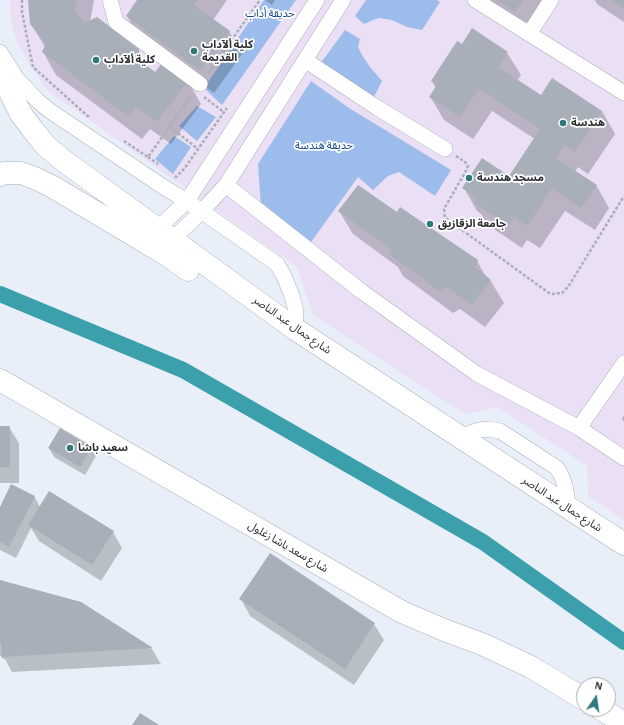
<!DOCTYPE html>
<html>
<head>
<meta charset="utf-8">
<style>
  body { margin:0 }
  #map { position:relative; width:624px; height:725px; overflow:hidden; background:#e8eff8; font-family:"Alegreya Sans",sans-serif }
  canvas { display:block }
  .north { position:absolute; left:576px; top:677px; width:40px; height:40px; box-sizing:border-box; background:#fff; border:1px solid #aaabad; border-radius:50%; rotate:13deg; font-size:11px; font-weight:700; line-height:16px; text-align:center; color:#2b2d31 }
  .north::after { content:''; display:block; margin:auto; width:14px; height:18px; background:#2f787b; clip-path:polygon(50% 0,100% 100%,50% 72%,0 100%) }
</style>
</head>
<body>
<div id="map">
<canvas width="624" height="725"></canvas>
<div class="north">N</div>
</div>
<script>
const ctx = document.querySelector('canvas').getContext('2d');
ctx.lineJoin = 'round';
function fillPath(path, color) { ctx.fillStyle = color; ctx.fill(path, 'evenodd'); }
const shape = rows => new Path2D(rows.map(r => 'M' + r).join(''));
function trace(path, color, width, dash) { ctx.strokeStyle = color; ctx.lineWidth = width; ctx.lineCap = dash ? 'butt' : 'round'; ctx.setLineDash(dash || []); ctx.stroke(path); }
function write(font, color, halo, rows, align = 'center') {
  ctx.font = font + ' "Alegreya Sans","Noto Sans Arabic",sans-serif'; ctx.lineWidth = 3.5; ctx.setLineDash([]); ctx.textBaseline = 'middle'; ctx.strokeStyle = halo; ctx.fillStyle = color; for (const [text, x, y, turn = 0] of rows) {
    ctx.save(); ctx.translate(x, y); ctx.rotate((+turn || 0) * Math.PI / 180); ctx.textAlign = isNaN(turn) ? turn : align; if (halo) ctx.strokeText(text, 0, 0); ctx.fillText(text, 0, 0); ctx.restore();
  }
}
fillPath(shape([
  [10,0,624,0,624,520,588,496,587,466,498,407,465,414,313,315,297,267,47,90,28,63,17,41,12,26,10,13]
]), '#eadff4');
fillPath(shape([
  [264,0,296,0,222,105,204,88],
  [366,0,437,0,440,2,422,30,407,27,392,20,379,18,371,21,364,24,355,16],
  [345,30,360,39,358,47,362,55,370,67,382,81,373,99,320,64],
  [311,81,349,108,451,170,435,196,399,172,388,176,373,190,358,177,311,242,261,207,258,164],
  [197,106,216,117,197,141,179,126],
  [174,136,191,147,173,174,155,159]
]), '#9cbdeb');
fillPath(shape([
  [29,0,94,0,90,22,138,50,148,68,155,73,188,81,201,104,171,144,150,129,142,139,56,75,43,52,45,47,31,24],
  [138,0,227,0,213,20,229,31,242,54,214,93,140,39,127,16],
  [265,0,275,0,272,5],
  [478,0,552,0,528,33],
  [595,0,624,0,624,22,597,4],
  [462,46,507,53,521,75,517,81,541,97,602,111,615,134,588,174,578,167,575,172,596,185,609,208,595,230,565,211,540,248,527,240,522,248,488,225,481,214,477,211,464,188,509,178,535,139,492,111,473,139,444,120,431,98,436,89,432,81],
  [339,211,397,213,477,261,486,277,490,280,504,303,485,327,460,309,453,313,403,276,398,267,353,234],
  [624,415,624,422,622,419],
  [0,427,9,427,19,443,19,483,0,483],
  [49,448,91,448,96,456,85,475,54,457],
  [34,496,40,507,113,532,122,548,101,581,39,541,31,528,16,558,0,550,0,509],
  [270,555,374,624,384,640,354,685,250,616,241,599],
  [0,581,81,602,152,649,161,664,12,672,5,659,3,659,0,655]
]), '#0003');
trace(shape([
  [0,294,183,370,483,542,624,642]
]), '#3ba0ac', 16);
fillPath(shape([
  [28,0,77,0,75,11,85,23,97,17,139,49,137,58,155,72,163,62,188,81,157,122,136,107,129,117,42,52,46,43,30,24],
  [137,0,198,0,194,5,230,31,200,71,126,16],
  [498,0,523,0,515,11],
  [611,0,624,0,624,9],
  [472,28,508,52,498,67,541,95,552,78,602,111,575,152,565,145,556,158,597,185,581,208,552,188,527,226,514,217,509,226,474,203,477,198,462,188,482,158,509,176,540,129,479,89,460,117,429,97,437,85,431,81,457,41,462,44],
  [358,185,397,212,400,207,478,260,475,267,491,280,472,305,447,287,439,291,389,254,392,250,338,211],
  [0,426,10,426,10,467,0,467],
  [60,428,92,447,80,467,48,448],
  [11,484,35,496,9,547,0,542,0,507],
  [49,491,114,531,92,565,28,525],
  [270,553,375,623,345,669,239,599],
  [0,580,81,602,153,648,2,657,1,643,0,643],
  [140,713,159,725,132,725]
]), '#a9afb8');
const minor = shape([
  [110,0,116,22,200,84],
  [475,0,624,93],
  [529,34,551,0],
  [0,52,17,79,38,101,50,111,165,188,187,201,277,264,284,276,292,296,295,307,296,318,295,329],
  [305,60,376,107,445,149],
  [226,185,361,291,477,374,579,428,624,458],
  [157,229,187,201,317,0],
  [172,240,201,212,226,185,343,0],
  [579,428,624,363],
  [461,438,470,433,479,430,489,429,500,431,557,468,562,477,565,486,567,496,567,507]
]);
const highway = shape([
  [0,66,4,78,12,96,21,114,33,130,46,146,64,161,295,329,624,544],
  [0,175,4,173,21,173,37,179,53,187,147,243,167,255,188,270],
  [0,380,402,612,444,630,482,644,531,667,584,699],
  [601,709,624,723]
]);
trace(minor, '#aab0b9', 16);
trace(highway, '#aab0b9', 23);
trace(shape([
  [22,0,22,12,33,67,90,118],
  [208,73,260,0],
  [204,97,225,113],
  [170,127,198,149],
  [124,141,148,157,192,95],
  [456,156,465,162,468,166,467,169,444,209,445,217,448,220,549,293,553,294,562,293,568,287,624,196],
  [148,157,158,164],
  [175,176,176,177,184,169,227,108]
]), '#aaafb6', 2.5, [3, 2]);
trace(minor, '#fff', 15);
trace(highway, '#fff', 22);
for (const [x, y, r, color] of [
  [194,51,4,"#2f787b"],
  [96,60,4,"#2f787b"],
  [563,123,4,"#2f787b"],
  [469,178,4,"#2f787b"],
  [430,224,4,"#2f787b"],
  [70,448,4,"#2f787b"]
]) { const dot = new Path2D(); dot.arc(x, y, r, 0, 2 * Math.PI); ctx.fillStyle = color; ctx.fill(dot); trace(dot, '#fff', 1.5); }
write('11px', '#15488a', '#fff', [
  ["حديقة أداب",270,14],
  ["حديقة هندسة",324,146]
]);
write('bold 11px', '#2b2d31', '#fff', [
  ["كلية ألآداب",202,45],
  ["القديمة",202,58],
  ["كلية ألآداب",104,60],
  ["هندسة",571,123],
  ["مسجد هندسة",477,178],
  ["جامعة الزقازيق",438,224],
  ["سعيد باشا",78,448]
], 'left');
write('11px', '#2b2d31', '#fff', [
  ["شارع جمال عبد الناصر",292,325,35],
  ["شارع جمال عبد الناصر",562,504,33],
  ["شارع سعد باشا زغلول",288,547,30]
]);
</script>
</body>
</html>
